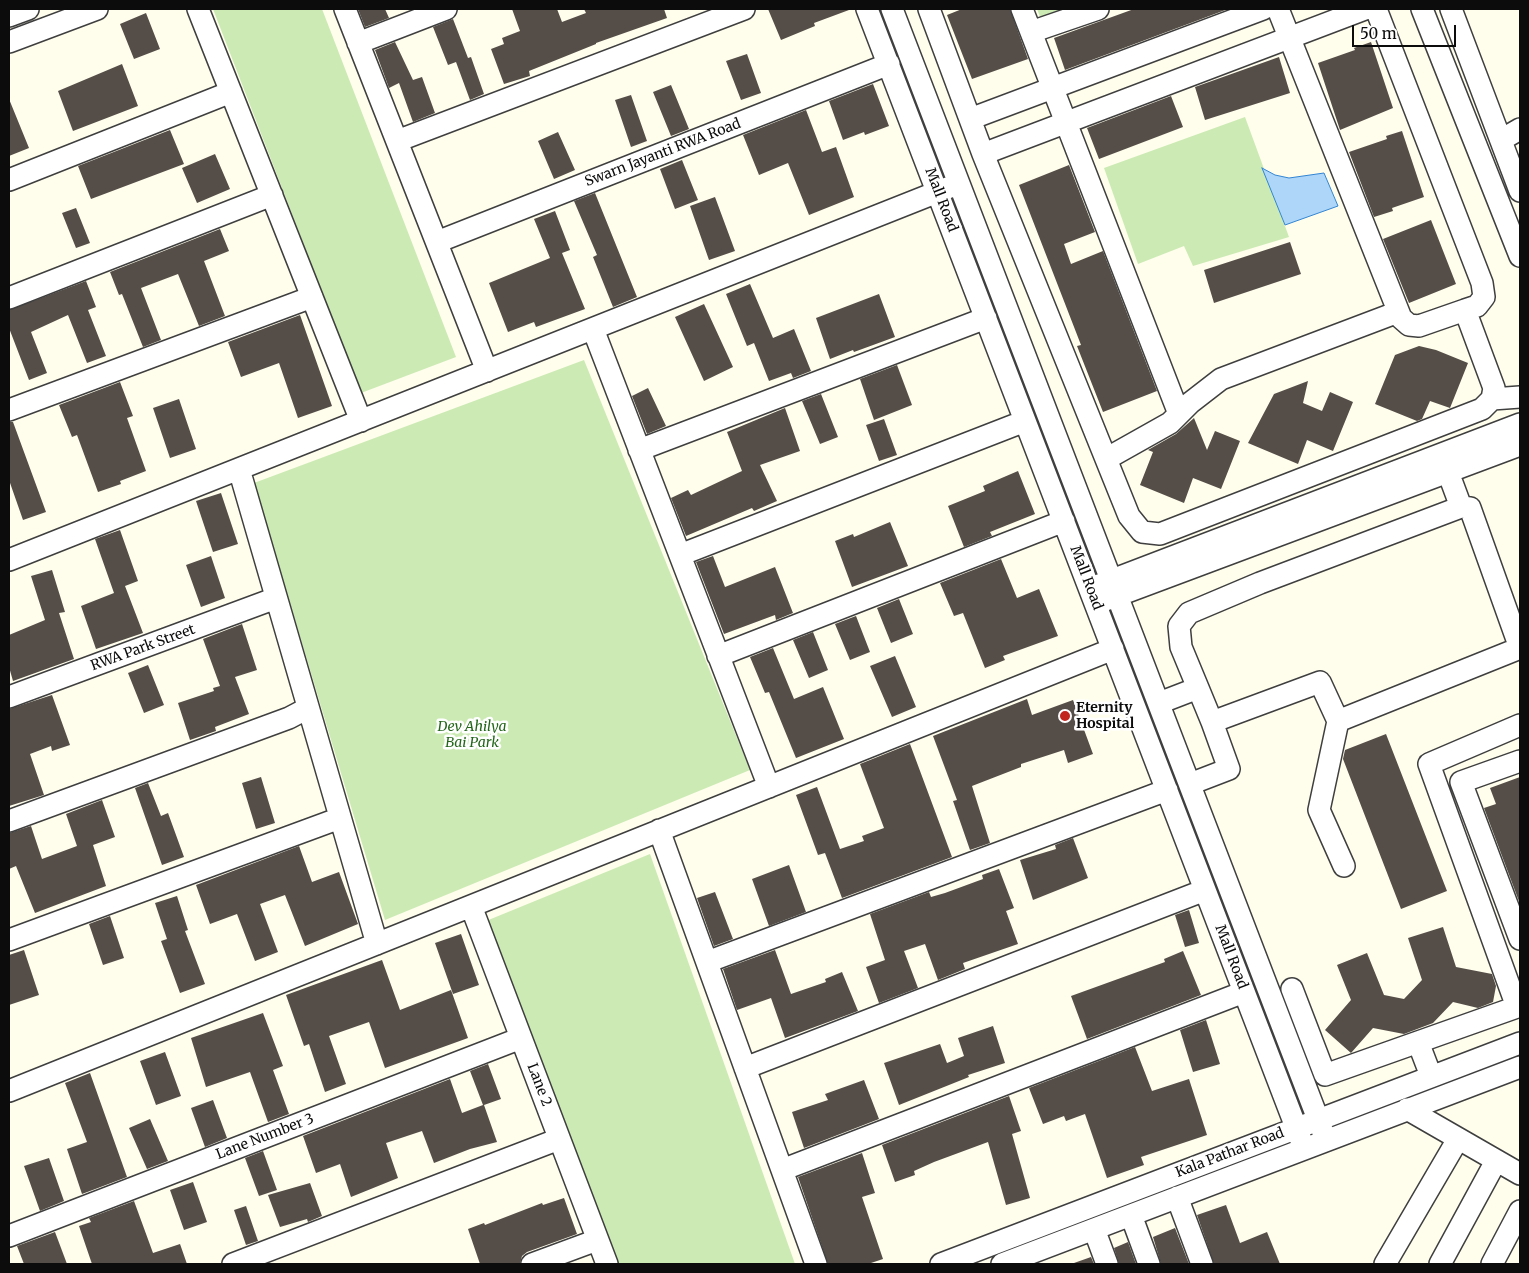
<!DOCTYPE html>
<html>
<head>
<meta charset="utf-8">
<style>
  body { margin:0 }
  #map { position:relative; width:1529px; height:1273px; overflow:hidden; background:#fffdec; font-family:Merriweather,serif }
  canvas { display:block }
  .frame { position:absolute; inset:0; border:10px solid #0c0c0c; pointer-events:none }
  .scale { position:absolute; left:1352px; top:25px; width:104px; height:22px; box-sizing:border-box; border:2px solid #0c0c0c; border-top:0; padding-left:6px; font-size:15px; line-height:18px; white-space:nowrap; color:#0c0c0c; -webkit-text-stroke:4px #fff; paint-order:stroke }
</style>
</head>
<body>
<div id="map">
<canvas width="1529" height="1273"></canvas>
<div class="frame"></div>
<div class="scale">50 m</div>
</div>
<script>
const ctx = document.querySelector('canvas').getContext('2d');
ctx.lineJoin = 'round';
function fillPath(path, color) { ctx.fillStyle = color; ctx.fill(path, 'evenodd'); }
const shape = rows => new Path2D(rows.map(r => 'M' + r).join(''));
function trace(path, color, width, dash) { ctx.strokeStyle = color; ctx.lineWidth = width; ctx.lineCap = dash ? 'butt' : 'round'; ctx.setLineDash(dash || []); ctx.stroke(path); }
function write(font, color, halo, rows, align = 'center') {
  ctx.font = font + ' Merriweather,serif'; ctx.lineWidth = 5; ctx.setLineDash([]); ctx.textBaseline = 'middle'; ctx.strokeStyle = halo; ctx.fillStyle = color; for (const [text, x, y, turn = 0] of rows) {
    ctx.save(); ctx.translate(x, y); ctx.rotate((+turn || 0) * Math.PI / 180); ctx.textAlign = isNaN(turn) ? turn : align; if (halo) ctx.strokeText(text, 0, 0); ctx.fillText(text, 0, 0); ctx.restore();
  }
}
fillPath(shape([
  [213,9,322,9,456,357,361,393],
  [1037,9,1080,9,1042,22],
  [1245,117,1289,237,1193,266,1184,246,1138,264,1104,168],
  [584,360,750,770,385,920,254,483],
  [650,854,795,1264,612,1264,486,921]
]), '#ccebb4');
const water = shape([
  [1262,168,1275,175,1289,178,1324,173,1338,206,1285,225,1262,168]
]);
fillPath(water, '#aed6f9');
trace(water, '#3285d3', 1);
fillPath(shape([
  [358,9,385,9,389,18,365,27],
  [512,9,557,9,562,22,586,13,584,9,664,9,667,18,596,43,596,44,529,71,530,76,504,84,491,49,504,44,502,38,520,31],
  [768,9,849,9,849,10,814,23,815,26,781,40],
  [962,9,1010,9,1028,59,972,79,947,15],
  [1134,9,1228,9,1065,70,1054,38],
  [146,13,160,49,134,59,120,24],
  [453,19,468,58,471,57,484,94,470,100,456,62,448,65,433,27],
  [395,42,413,80,422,77,435,113,413,122,399,83,389,88,375,50],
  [1371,42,1393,108,1340,130,1318,63,1355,50,1354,48],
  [747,54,761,93,741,100,726,61],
  [1279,57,1290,93,1205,120,1195,87],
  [122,64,138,106,73,131,58,91],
  [873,84,889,126,865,135,864,132,843,140,829,101],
  [671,85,689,129,671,136,653,92],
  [631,95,647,141,631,147,615,100],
  [1171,96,1183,127,1099,159,1087,128],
  [9,99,29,148,9,156],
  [806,110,822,152,836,147,854,197,809,215,788,163,759,175,743,135],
  [170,130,184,164,91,199,78,166],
  [1402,131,1424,197,1392,208,1393,211,1374,217,1349,152,1387,139,1386,136],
  [558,132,575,170,554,179,538,141],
  [215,154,230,189,197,203,182,168],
  [682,160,698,200,675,209,660,169],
  [1069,165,1095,232,1064,244,1071,264,1103,251,1157,391,1103,412,1077,346,1081,345,1019,185],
  [595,193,637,297,613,307,593,257,597,255,574,201],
  [715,197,735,251,709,260,690,206],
  [76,208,90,243,76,248,62,213],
  [555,211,570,250,562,253,585,309,536,327,534,322,508,332,489,283,550,258,534,219],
  [1431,220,1456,284,1409,303,1383,239],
  [220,229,229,251,204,261,225,316,199,326,178,274,141,288,161,340,143,347,122,294,119,295,110,272],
  [1290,242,1301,274,1214,303,1204,270],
  [86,281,96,307,88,310,106,356,87,363,68,315,31,332,47,373,29,380,9,328,9,310],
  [750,284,773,338,794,329,811,371,793,378,791,373,769,381,754,343,747,346,726,294],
  [879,294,895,337,854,352,853,350,830,359,816,318],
  [704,304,733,367,704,381,675,317],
  [300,315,332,406,298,418,279,363,241,377,228,342],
  [1419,346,1436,350,1468,363,1450,408,1430,401,1422,419,1417,421,1375,404,1395,355],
  [897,365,912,405,874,420,860,379],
  [1308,381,1303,403,1322,411,1330,392,1353,402,1333,451,1307,440,1298,464,1248,443,1274,394],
  [120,382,133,416,127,418,146,471,120,481,121,484,98,492,77,435,72,437,59,405],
  [648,388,666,426,647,434,632,396],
  [821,394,838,437,820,444,802,401],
  [179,399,196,449,170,458,153,408],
  [785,408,800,451,760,465,777,501,754,511,752,508,686,536,671,498,688,490,691,495,742,471,727,432],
  [1194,418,1207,450,1215,431,1240,441,1221,489,1193,478,1184,503,1140,485,1153,452,1148,450,1176,434],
  [884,419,897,455,879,461,866,425],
  [9,422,13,422,46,512,23,520,9,480],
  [1018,471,1035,514,990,532,992,536,964,547,948,506,985,491,983,486],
  [221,493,238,544,213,552,196,501],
  [890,522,908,566,852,587,835,541,853,534,854,537],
  [120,530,138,581,125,586,143,633,96,649,81,606,114,593,95,539],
  [211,556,225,598,201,607,186,565],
  [713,556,725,587,775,567,793,613,776,620,775,615,724,634,696,562],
  [1001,559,1017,598,1039,589,1058,636,1003,656,1005,660,985,668,963,613,954,616,940,583],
  [52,570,65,612,59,613,74,659,13,681,9,667,9,635,45,620,31,576],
  [899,599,913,634,891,643,877,608],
  [856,616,870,652,850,660,835,624],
  [242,624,257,670,235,677,249,714,215,727,216,731,190,740,178,703,214,691,213,688,220,686,203,639],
  [813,632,828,670,809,678,793,640],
  [773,648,794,699,823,687,844,739,796,758,769,692,765,693,750,657],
  [895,656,916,707,892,717,870,666],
  [148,665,164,705,144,713,128,673],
  [52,695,70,745,52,751,51,746,30,754,44,795,9,806,9,709],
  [1027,699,1032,715,1073,700,1093,754,1068,763,1064,750,1021,764,1021,767,972,786,990,843,970,850,953,801,957,800,933,736],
  [1386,734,1447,891,1401,909,1343,759,1345,750],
  [910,744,952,857,842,898,825,853,818,855,796,795,817,787,840,849,864,841,862,836,884,828,860,764],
  [261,777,275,823,256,829,242,783],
  [1520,777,1520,904,1484,808,1496,804,1490,788],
  [148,783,161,816,168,813,184,857,162,865,135,788],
  [102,800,115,837,93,845,106,886,35,913,16,866,9,869,9,833,31,826,42,859,77,846,66,814],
  [1073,838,1088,878,1033,900,1020,860,1056,849,1055,845],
  [299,846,312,882,339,872,358,924,305,946,285,895,260,904,278,952,255,961,237,914,210,924,196,885],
  [789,865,806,912,769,926,752,879],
  [999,869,1014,908,1006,911,1018,944,963,963,965,969,938,980,925,944,904,951,918,988,879,1003,866,967,885,960,870,914,929,892,931,897,945,893,983,879,982,875],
  [715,892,733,939,714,946,697,898],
  [177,896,188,930,185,931,205,984,180,993,161,941,167,939,155,903],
  [1189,910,1199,943,1185,947,1175,915],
  [110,916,124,958,103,965,89,924],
  [1443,927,1456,967,1492,974,1496,986,1493,1002,1478,1008,1453,1002,1433,1023,1404,1034,1373,1028,1351,1053,1325,1030,1351,1000,1337,965,1367,953,1384,995,1404,999,1422,980,1408,938],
  [461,934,479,985,453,994,435,943],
  [24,950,39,995,9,1005,9,955],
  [775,950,791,994,826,982,825,979,842,972,858,1011,785,1038,771,998,737,1010,723,969],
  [1183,951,1201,995,1087,1039,1071,996,1165,962,1164,959],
  [382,960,400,1010,451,990,468,1038,385,1068,369,1022,329,1036,346,1084,325,1092,309,1044,304,1046,286,995],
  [263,1013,283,1066,273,1070,289,1114,268,1122,250,1072,206,1087,191,1038],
  [1206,1020,1220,1064,1193,1072,1180,1030],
  [993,1026,1005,1063,968,1075,969,1077,899,1105,884,1063,940,1044,947,1063,964,1056,958,1038],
  [1135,1047,1152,1091,1189,1079,1207,1135,1141,1157,1144,1165,1107,1178,1085,1114,1066,1121,1064,1116,1043,1124,1029,1088],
  [165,1052,181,1096,156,1105,140,1061],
  [488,1064,501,1099,484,1105,497,1142,470,1149,434,1163,422,1131,386,1143,398,1178,351,1197,340,1164,316,1173,303,1136,450,1079,462,1113,483,1105,470,1071],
  [90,1073,127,1177,82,1194,67,1149,87,1142,65,1083],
  [864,1080,879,1119,804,1148,792,1112,828,1100,825,1094],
  [1009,1096,1021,1131,1012,1134,1030,1198,1006,1205,988,1142,934,1162,914,1171,915,1175,895,1182,882,1145],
  [213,1100,227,1138,205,1147,191,1108],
  [150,1119,168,1161,147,1169,129,1128],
  [263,1151,277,1190,259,1196,245,1158],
  [862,1153,875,1193,862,1197,883,1259,868,1264,828,1264,798,1177],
  [49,1158,64,1201,40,1211,24,1166],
  [193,1182,207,1222,184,1230,170,1190],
  [310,1183,322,1216,308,1222,307,1219,280,1227,268,1195],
  [564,1198,577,1234,527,1252,522,1256,520,1264,480,1264,468,1229,484,1223,485,1225,542,1203,543,1205],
  [134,1201,153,1253,180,1244,187,1264,92,1264,79,1226,91,1222,89,1218],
  [1226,1205,1240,1243,1267,1232,1280,1264,1214,1264,1197,1215],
  [246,1206,258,1241,246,1245,234,1210],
  [1175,1228,1189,1264,1161,1264,1153,1237],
  [55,1232,67,1264,24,1264,17,1246],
  [1128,1242,1136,1264,1119,1264,1114,1248],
  [1091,1257,1094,1264,1074,1264,1074,1263]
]), '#554e48');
const minor = shape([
  [198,9,361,421],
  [345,9,487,371],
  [867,9,1304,1148],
  [892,9,1326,1140],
  [929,9,983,154,1129,516,1142,532,1160,534,1482,409,1492,399,1494,388,1465,310,1477,306,1484,297,1482,283,1376,9],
  [1022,9,1179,414],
  [1278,9,1401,318,1409,325,1419,326,1465,310],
  [1422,9,1520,256],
  [1451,9,1520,191],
  [9,16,28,9],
  [1031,32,1098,9],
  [9,42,97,9],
  [358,43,446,9],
  [970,119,1263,9],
  [1501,140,1520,129],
  [397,141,744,9],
  [983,154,1365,9],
  [9,180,231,92],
  [437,242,889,64],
  [9,298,272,195],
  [593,329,769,787],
  [1492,399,1520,397],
  [9,410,312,297],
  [639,450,986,318],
  [1106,459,1170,423,1190,403,1221,379,1398,312],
  [239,469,377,944],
  [1448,472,1461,507],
  [680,555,1025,421],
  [9,560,950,187],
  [1099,585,1520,424],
  [1103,601,1520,445],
  [718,656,1064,521],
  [1198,688,1212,722,1320,682,1338,721],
  [9,697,276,598],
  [1159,703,1198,688,1181,647,1179,626,1189,613,1260,583,1461,507,1470,508,1520,648],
  [1520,761,1461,782,1520,939],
  [1190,784,1229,769,1212,722],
  [9,821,289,718,308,708],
  [659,830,816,1264],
  [1344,866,1319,810,1338,721,1520,648],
  [471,906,607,1264],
  [9,940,340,818],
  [707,962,1167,790],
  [1292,989,1325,1075,1517,1007,1429,764,1520,725],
  [1418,1042,1431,1076],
  [745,1068,1205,890],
  [9,1091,1113,649],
  [1407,1109,1520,1174],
  [782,1170,1244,992],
  [1177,1197,1202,1264],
  [1131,1215,1149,1264],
  [1094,1229,1107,1264],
  [9,1236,521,1038],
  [233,1264,559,1139],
  [532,1264,597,1240],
  [941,1264,1520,1043],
  [1002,1264,1520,1067],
  [1385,1264,1458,1139],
  [1440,1264,1496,1161],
  [1492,1264,1520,1211]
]);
trace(minor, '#3f3f3f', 24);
trace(minor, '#fff', 21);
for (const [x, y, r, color] of [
  [1065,716,6,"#c2241e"]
]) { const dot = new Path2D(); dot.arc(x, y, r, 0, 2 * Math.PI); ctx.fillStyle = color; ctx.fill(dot); trace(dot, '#fff', 2); }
write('14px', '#0c0c0c', '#fff', [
  ["Swarn Jayanti RWA Road",663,153,-21],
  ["Mall Road",941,200,69],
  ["Mall Road",1086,578,69],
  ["RWA Park Street",143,648,-20],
  ["Mall Road",1231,957,69],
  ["Lane 2",539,1085,69],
  ["Lane Number 3",265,1137,-21],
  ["Kala Pathar Road",1230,1153,-21]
]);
write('bold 14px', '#0c0c0c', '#fff', [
  ["Eternity",1076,708],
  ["Hospital",1076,724]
], 'left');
write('italic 14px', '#24661a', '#fff', [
  ["Dev Ahilya",472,727],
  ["Bai Park",472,743]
]);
</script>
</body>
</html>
